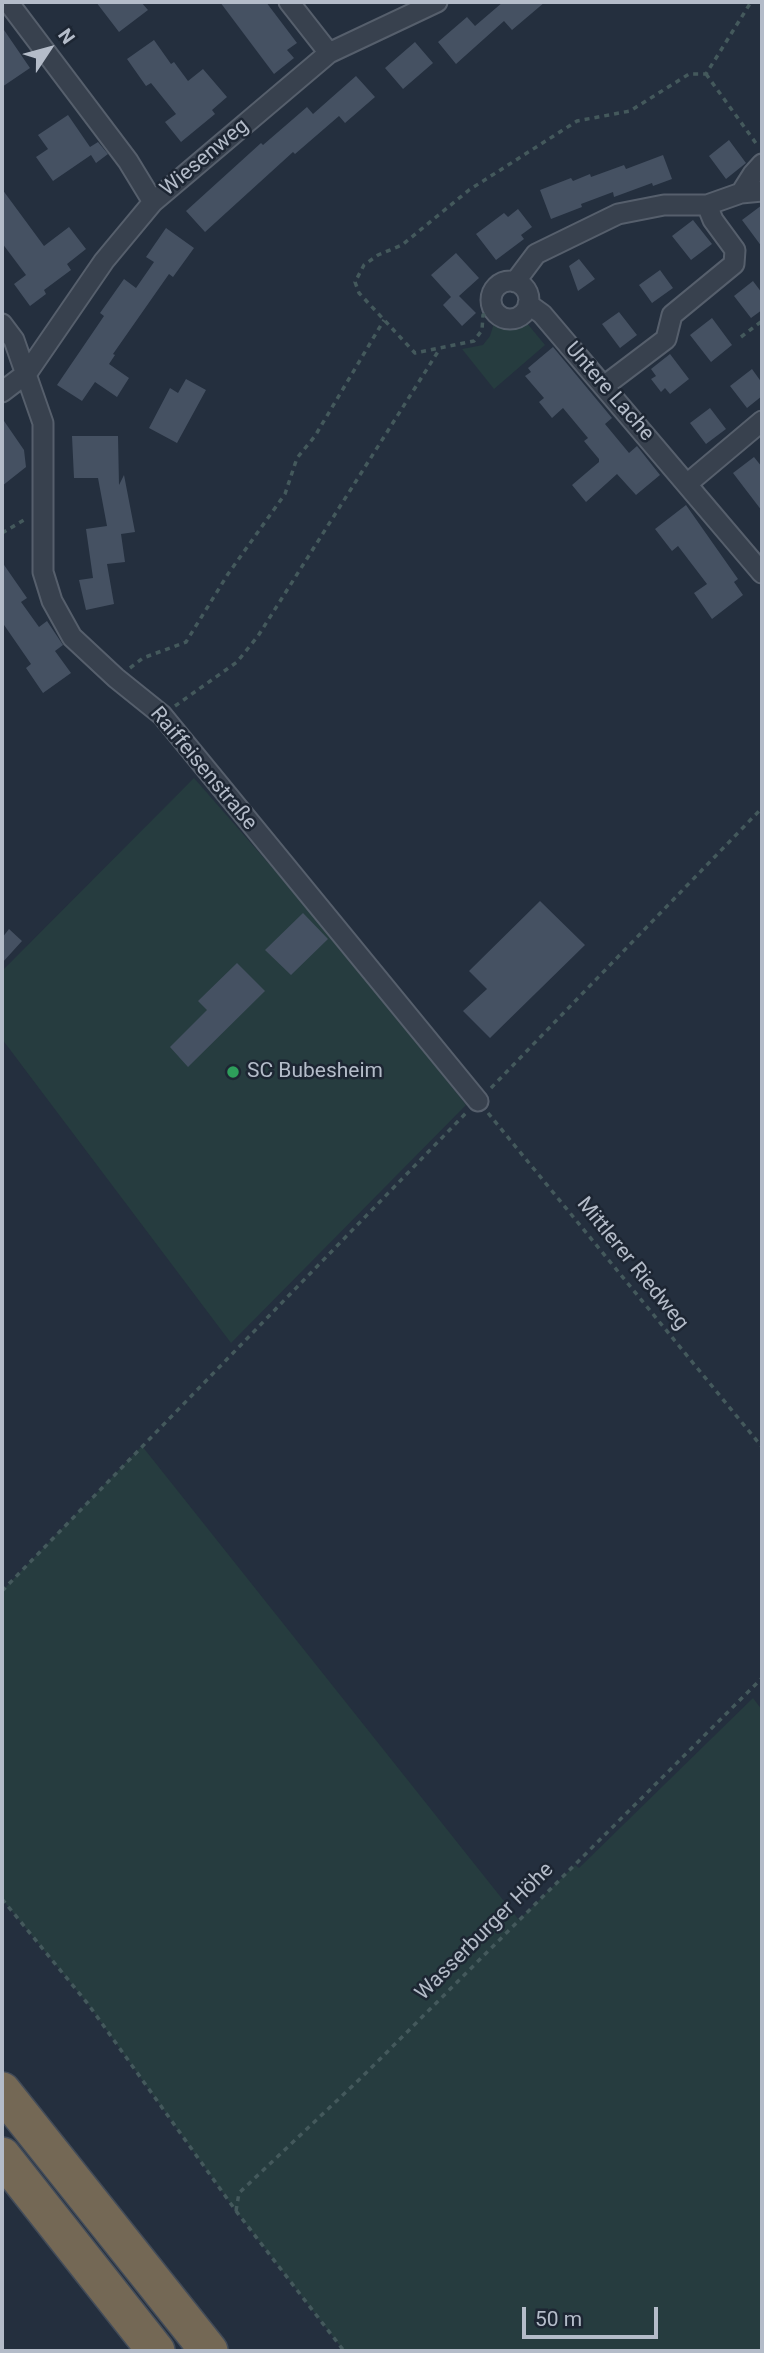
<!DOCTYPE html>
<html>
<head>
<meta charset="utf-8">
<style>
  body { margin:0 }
  #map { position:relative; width:764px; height:2353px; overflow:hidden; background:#242f3e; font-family:Roboto,sans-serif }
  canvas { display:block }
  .frame { position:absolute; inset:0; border:4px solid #b4bcc9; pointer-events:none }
  .north { position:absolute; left:14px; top:14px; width:70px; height:70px; -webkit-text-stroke:5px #1d2633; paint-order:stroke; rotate:54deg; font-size:19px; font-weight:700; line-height:28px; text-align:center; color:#b4bcc9 }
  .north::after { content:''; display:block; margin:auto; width:24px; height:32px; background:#b4bcc9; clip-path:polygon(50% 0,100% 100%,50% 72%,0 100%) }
  .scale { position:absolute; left:522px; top:2307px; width:136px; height:32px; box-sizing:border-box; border:4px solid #b4bcc9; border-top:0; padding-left:9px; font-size:21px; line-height:24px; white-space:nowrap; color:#b4bcc9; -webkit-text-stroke:5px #1d2633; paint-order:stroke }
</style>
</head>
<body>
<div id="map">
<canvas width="764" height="2353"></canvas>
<div class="frame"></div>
<div class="north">N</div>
<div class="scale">50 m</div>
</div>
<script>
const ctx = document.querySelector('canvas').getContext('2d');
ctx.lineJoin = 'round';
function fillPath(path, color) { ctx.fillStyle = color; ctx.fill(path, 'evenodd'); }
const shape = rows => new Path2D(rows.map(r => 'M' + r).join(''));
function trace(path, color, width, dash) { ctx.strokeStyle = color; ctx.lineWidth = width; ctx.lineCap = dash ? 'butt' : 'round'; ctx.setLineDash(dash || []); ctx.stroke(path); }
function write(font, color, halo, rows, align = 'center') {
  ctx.font = font + ' Roboto,sans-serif'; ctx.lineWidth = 5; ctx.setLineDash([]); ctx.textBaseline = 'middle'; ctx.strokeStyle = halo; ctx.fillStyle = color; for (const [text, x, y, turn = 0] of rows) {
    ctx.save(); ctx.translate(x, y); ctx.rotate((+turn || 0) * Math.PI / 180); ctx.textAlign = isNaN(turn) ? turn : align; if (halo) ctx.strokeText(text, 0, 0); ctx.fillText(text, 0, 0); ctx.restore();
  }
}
fillPath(shape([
  [495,320,516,326,526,322,545,345,494,389,462,349,483,345,490,336],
  [194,778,340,945,466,1105,231,1343,2,1039,2,971],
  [142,1446,519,1920,575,1865,579,1868,753,1698,762,1710,762,2351,344,2351,236,2211,88,2004,2,1899,2,1591]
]), '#263c3f');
fillPath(shape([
  [96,2,141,2,148,10,119,32],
  [220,2,266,2,297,43,287,50,294,58,274,74],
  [503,2,545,2,512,30,504,21,456,64,438,42,467,17,475,26],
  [2,27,30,68,2,87],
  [154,40,171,64,174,62,188,81,203,69,227,97,212,110,215,114,181,142,165,122,176,114,151,83,146,86,127,59],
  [415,42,433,63,403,89,385,68],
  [356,76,375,97,345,123,339,116,295,154,293,152,205,232,186,211,261,143,263,145,307,107,313,114],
  [68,115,90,147,98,142,108,154,96,163,91,155,53,181,36,157,48,149,38,135],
  [729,140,746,163,726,179,709,156],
  [663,155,672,179,653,186,652,183,614,197,613,192,581,204,582,207,551,219,540,190,571,178,573,181,590,174,591,177,624,165,626,169],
  [2,189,44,246,69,227,86,249,67,264,71,270,44,290,46,294,30,306,14,284,26,275,2,243],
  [762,205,762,247,742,220],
  [518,209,532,227,521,235,524,239,496,260,476,234,504,213,508,217],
  [693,220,712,244,691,260,672,236],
  [166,228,194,248,173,277,169,274,113,354,115,355,109,364,129,378,117,397,95,382,82,401,57,385,104,316,100,313,124,279,136,288,154,262,146,257],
  [456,253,479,278,459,296,476,313,462,326,443,305,451,297,431,275],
  [579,259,595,279,578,291,569,266],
  [660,270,673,288,652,303,639,285],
  [753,281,762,293,762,310,751,318,734,296],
  [619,312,637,335,620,348,602,324],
  [712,318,732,345,711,362,690,335],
  [553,347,612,418,605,424,629,453,637,446,660,475,636,495,617,474,586,502,572,485,599,462,599,459,584,441,588,438,563,408,552,418,539,402,544,398,525,376,531,372,528,368],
  [670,354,689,379,670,394,665,388,661,392,651,379,656,376,651,369],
  [752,369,762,383,762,396,747,408,730,386],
  [186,379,206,390,177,443,149,428,170,388,178,393],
  [710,408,726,429,706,444,690,423],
  [2,418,24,450,26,467,2,486],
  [72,436,118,436,119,485,124,475,135,532,121,534,125,562,107,564,114,604,86,610,79,580,93,578,86,529,107,526,98,478,74,478],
  [754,457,762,467,762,511,733,473],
  [686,505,738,579,734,582,743,595,712,619,694,593,707,584,678,546,672,551,655,529],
  [2,562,27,598,21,602,39,627,47,621,63,645,55,651,71,673,43,693,26,668,31,664,2,622],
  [540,901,585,945,490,1038,463,1011,487,989,469,971],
  [303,913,328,939,291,975,265,950],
  [9,929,22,941,2,963,2,938],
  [237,963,265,991,188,1067,170,1047,207,1010,198,1001]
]), '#455162');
const street = shape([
  [8,2,128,161,153,202],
  [289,2,329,53],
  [741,193,762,191],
  '491 300a19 19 0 1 1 38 0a19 19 0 1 1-38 0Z',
  [515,282,536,254,618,214,664,205,707,205,741,193,753,174,762,164],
  [528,304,542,314,762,573],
  [2,324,14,340,43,423,43,572,52,601,72,637,116,678,162,715,478,1101],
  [604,386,666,339,672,315,734,264,735,250,713,220,707,205],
  [2,392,27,373,104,261,153,202,329,53,437,2],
  [687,484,762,421]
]);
const highway = shape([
  [2,2091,209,2351],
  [2,2156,156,2351]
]);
trace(street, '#565f6c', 23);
trace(highway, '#434c59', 40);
trace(shape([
  [706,74,758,146],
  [495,312,483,315,482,330,474,341,415,353,359,293,355,282,364,265,378,255,402,245,469,190,577,121,630,111,689,74,706,74,751,2],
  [741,337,762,321],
  [2,533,24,520],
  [130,668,143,658,186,642,228,574,285,494,297,458,315,436,384,320],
  [175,706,237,662,258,636,439,350],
  [491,1088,762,808],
  [488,1113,762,1447],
  [2,1591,466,1113],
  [2,1899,88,2004,236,2211,344,2351],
  [236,2211,239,2193,363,2076,762,1678]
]), '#44595c', 3.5, [5, 5]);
trace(street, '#38414e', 19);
trace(highway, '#746855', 37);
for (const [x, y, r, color] of [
  [233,1072,7,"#2e9e5b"]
]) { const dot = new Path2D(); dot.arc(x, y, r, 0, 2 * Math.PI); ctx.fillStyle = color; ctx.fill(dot); trace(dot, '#1d2633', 2.5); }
write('21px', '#b4bcc9', '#1d2633', [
  ["Wiesenweg",205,158,-40],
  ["Untere Lache",609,392,49],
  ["Raiffeisenstraße",203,769,50],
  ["Mittlerer Riedweg",632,1264,51],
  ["Wasserburger Höhe",485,1932,-45]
]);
write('21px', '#b4bcc9', '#1d2633', [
  ["SC Bubesheim",247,1072]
], 'left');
</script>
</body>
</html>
